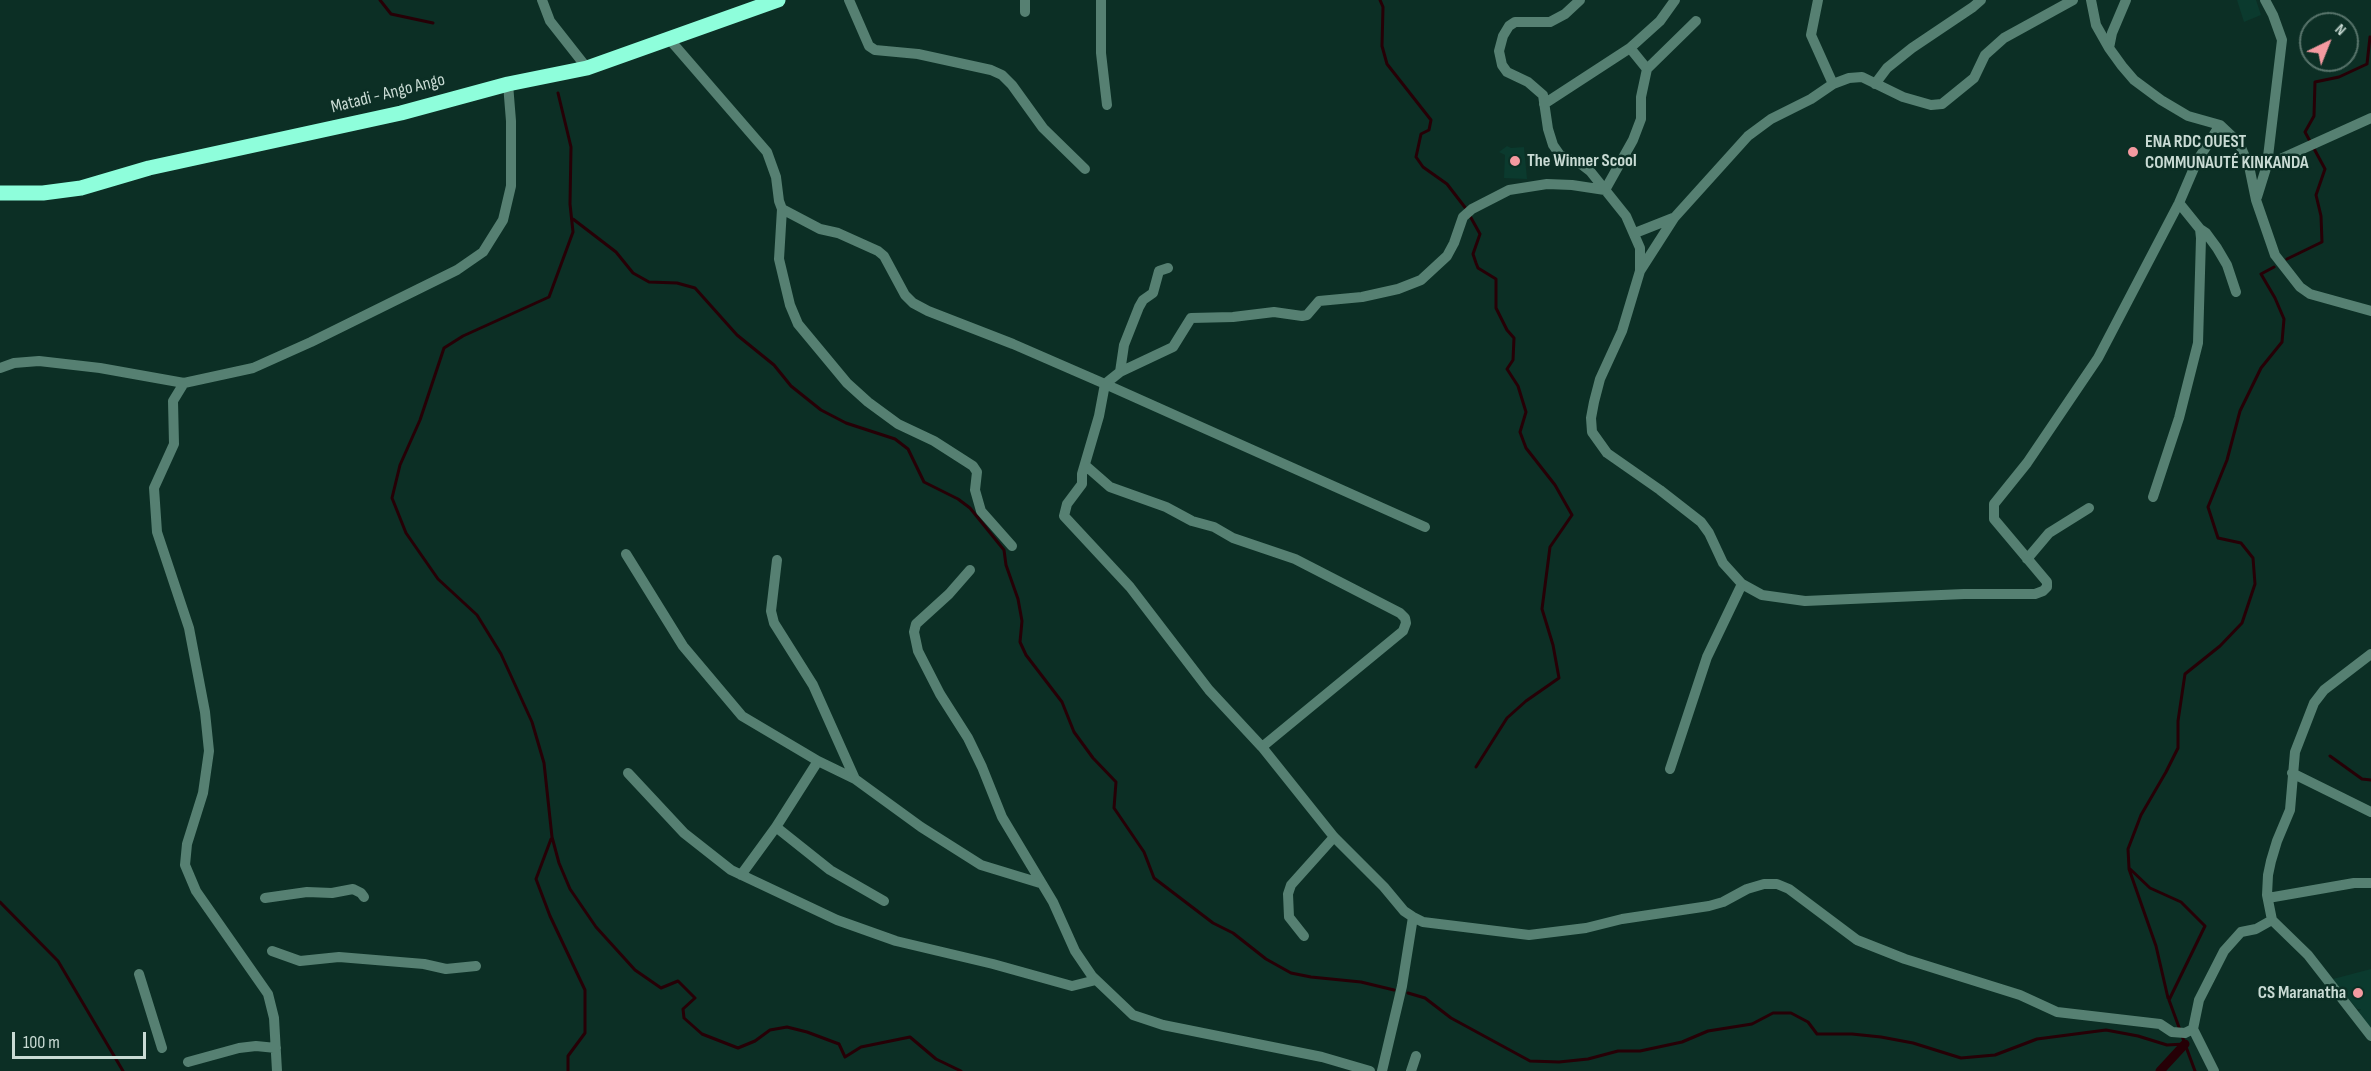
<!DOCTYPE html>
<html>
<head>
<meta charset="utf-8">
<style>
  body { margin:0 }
  #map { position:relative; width:2371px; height:1071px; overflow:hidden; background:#0c2f25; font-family:"Sofia Sans Condensed",sans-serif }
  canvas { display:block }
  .north { position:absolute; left:2299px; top:12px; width:60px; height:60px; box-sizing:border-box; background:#0c2f25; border:2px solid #58746b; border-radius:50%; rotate:43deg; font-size:16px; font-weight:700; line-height:24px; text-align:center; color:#c9dbd4 }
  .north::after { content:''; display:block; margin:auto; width:21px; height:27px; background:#f49aa0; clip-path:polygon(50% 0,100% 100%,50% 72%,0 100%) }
  .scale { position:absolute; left:12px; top:1032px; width:134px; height:27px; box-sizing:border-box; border:3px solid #c9dbd4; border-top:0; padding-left:8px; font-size:18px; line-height:21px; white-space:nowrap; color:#c9dbd4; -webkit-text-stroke:4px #0c2f25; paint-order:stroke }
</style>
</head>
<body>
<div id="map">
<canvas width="2371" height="1071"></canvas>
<div class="north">N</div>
<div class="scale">100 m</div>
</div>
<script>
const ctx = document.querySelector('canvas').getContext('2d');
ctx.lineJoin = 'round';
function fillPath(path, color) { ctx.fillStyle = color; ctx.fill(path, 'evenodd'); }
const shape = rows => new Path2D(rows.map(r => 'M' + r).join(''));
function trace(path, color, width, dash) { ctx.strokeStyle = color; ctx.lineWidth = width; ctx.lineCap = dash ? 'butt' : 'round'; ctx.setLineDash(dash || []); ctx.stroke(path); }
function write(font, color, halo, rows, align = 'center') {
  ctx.font = font + ' "Sofia Sans Condensed",sans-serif'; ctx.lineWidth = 5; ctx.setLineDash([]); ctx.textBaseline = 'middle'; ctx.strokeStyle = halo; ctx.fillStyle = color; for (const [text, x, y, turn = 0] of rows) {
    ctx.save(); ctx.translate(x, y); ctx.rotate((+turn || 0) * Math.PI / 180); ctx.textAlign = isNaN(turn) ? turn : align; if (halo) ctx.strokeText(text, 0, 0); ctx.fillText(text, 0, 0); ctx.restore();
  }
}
fillPath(shape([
  [2237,0,2256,0,2261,15,2244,22],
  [1507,146,1511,148,1524,147,1527,179,1504,178,1505,155,1499,152],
  [2371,969,2371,1036,2355,1016,2361,1009,2357,1009,2333,979]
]), '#0b3a2e');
trace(shape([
  [380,0,391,14,433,23],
  [1380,0,1383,7,1382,46,1387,64,1431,120,1429,130,1421,134,1416,157,1423,167,1447,184,1467,210],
  [558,93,571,147,570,204,573,232,549,297,463,336,444,348,420,420,400,465,392,498,406,533,438,579,477,615,501,654,532,722,544,763,552,837,559,863,570,889,596,927,635,970,661,988,678,981,695,998,683,1009,684,1018,702,1034,738,1048,755,1041,770,1030,787,1027,807,1032,839,1044,845,1057,861,1047,910,1037,936,1059,961,1071],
  [1470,216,1480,234,1473,254,1476,263,1478,268,1496,279,1496,308,1507,330,1514,338,1513,360,1507,369,1518,386,1526,412,1520,432,1526,448,1555,485,1572,515,1550,547,1542,609,1553,645,1559,678,1526,701,1507,718,1476,767],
  [573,219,616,252,633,273,649,282,677,283,695,288,737,335,774,365,791,386,821,410,846,423,895,439,908,449,924,482,958,499,970,508,1004,550,1006,565,1018,599,1022,621,1020,642,1026,655,1062,702,1074,732,1093,758,1116,782,1114,808,1144,852,1154,878,1213,923,1233,933,1266,959,1291,973,1311,977,1361,982,1394,990],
  [2287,259,2322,242,2321,216,2316,195,2325,169,2305,132,2314,116,2315,82,2339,77,2367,64,2370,37],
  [2330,756,2362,779,2371,780],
  [551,839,536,879,550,916,585,990,585,1033,568,1056,568,1071],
  [2129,869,2156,946,2168,998],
  [0,902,58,961,123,1071],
  [1408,993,1425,998,1451,1018,1530,1061,1559,1062,1588,1059,1618,1051,1640,1051,1682,1042,1708,1031,1752,1024,1773,1013,1791,1013,1808,1022,1817,1034,1852,1034,1881,1037,1913,1043,1961,1058,1995,1055,2037,1039,2106,1030,2138,1036,2167,1045,2185,1044],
  [2180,1030,2169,1000,2205,926,2181,902,2150,888,2129,868,2128,849,2141,815,2166,772,2178,748,2178,721,2185,674,2220,646,2242,623,2255,584,2253,558,2241,543,2218,538,2208,507,2227,460,2240,411,2261,368,2282,342,2284,319,2275,298,2261,274,2274,267],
  [2182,1036,2195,1071]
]), '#260006', 3);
trace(shape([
  [2160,1071,2185,1044]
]), '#260006', 9);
trace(shape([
  [542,0,550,21,587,68],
  [849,0,869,46,875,50,918,54,991,70,1002,75,1012,85,1043,128,1085,169],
  [1101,0,1101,53,1107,105],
  [1580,0,1565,14,1550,22,1515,22,1509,26,1503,36,1499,51,1502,65,1507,72,1528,82,1543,95,1548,129,1553,145,1560,155,1581,164,1590,171,1626,216,1640,248,1640,271,1622,331,1600,379,1594,402,1591,418,1592,432,1607,453,1660,490,1701,522,1709,533,1723,563,1742,584,1762,595,1805,601,1964,594,2035,594,2043,591,2047,587,2047,582,1994,519,1994,504,2027,463,2098,358,2179,203,2197,161,2220,125],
  [1818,0,1811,35,1833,84],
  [2091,0,2096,25,2109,48],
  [2126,0,2112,33,2109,48,2122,66,2134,80,2161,100,2188,116,2220,125,2239,143,2249,166,2256,200,2275,255,2300,287,2310,294,2371,311],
  [1025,12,1025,0],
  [670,40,767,152,776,177,779,201,782,209,820,229,838,233,878,251,884,256,905,295,913,303,928,311,1013,344,1105,384,1099,416,1082,474,1082,484,1067,504,1064,516,1130,587,1209,690,1262,747,1334,837,1384,887,1404,911,1413,917,1423,922,1529,935,1586,928,1622,919,1709,906,1723,902,1747,889,1764,884,1777,884,1789,889,1857,940,1905,959,2020,995,2057,1012,2160,1024,2172,1032,2185,1033,2193,1029,2199,1000,2224,951,2241,932,2256,929,2272,920],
  [1647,69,1696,21],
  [1875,84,1887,68,1912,48,1973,7,1981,0],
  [1544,104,1630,48,1660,21,1675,0],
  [2267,165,2371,118],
  [2257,197,2267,165,2282,40,2273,15,2265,0],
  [782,209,779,259,790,305,798,324,847,383,868,402,898,424,934,441,973,466,977,472,975,490,981,511,1012,546],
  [2200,229,2206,233,2217,248,2227,265,2236,292],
  [1635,233,1673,218],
  [1640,271,1674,218,1748,136,1771,119,1811,99,1833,84,1849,78,1862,77,1903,97,1931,105,1942,104,1974,78,1985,55,2004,38,2073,0],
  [0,368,14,363,39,361,100,368,184,383],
  [1120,372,1124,345,1139,307,1143,300,1153,293,1159,271,1168,268],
  [1086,466,1110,487,1166,507,1192,521,1214,527,1233,538,1295,559,1400,613,1405,618,1406,623,1403,631,1262,747],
  [2153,497,2179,418,2198,343,2201,238,2200,229,2179,203],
  [1425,527,1105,384,1120,372,1173,347,1191,318,1233,317,1274,312,1302,316,1307,315,1319,301,1362,297,1398,289,1421,280,1447,256,1454,243,1463,217,1472,209,1509,190,1547,184,1572,185,1605,190,1633,140,1641,119,1641,97,1647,69,1630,48],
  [626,554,683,646,742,716,818,761],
  [2027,559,2049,533,2089,508],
  [777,560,771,611,774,623,813,685,855,779],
  [970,570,949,594,916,624,914,632,918,651,940,694,968,738,982,767,1002,817,1053,902,1075,951,1092,976,1133,1015,1163,1025,1322,1057,1370,1071],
  [2371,654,2324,690,2314,703,2295,752,2290,810,2277,841,2271,861,2268,875,2267,895,2272,920,2308,955,2371,1036],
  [1670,769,1707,657,1742,584],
  [628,773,684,833,731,870,837,920,896,941,993,964,1072,986,1096,980],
  [2292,773,2371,812],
  [741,875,776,827],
  [265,898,307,892,332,893,353,889,361,893,364,897],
  [2268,898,2354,883,2371,883],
  [884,901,830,870,776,827,818,761,855,779,921,827,981,865,1040,883],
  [1304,936,1289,917,1288,894,1291,885,1334,837],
  [272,951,300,961,339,957,424,964,446,969,476,966],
  [139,974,162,1048],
  [2193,1029,2214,1071],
  [188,1062,239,1048,256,1046,276,1048],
  [277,1071,274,1018,268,994,196,891,185,865,187,844,203,793,209,751,205,712,189,628,157,532,154,488,174,444,173,401,184,383,253,368,311,342,457,270,483,252,503,220,511,186,511,121,508,84],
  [1382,1071,1402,986,1413,917],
  [1411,1071,1416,1056]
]), '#568072', 10);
trace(shape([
  [0,193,43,193,81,188,149,168,401,113,508,84,587,68,778,0]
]), '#8efedb', 15);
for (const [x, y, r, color] of [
  [2133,152,6,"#f49aa0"],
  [1515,161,6,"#f49aa0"],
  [2358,993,6,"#f49aa0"]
]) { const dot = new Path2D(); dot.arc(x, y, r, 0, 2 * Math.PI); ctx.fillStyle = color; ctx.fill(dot); trace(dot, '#0c2f25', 2); }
write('18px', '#c9dbd4', '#0c2f25', [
  ["Matadi - Ango Ango",388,94,-14]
]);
write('bold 18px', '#c9dbd4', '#0c2f25', [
  ["ENA RDC OUEST",2145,142],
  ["COMMUNAUTÉ KINKANDA",2145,163],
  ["The Winner Scool",1527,161],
  ["CS Maranatha",2346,993,"right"]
], 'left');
</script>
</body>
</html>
